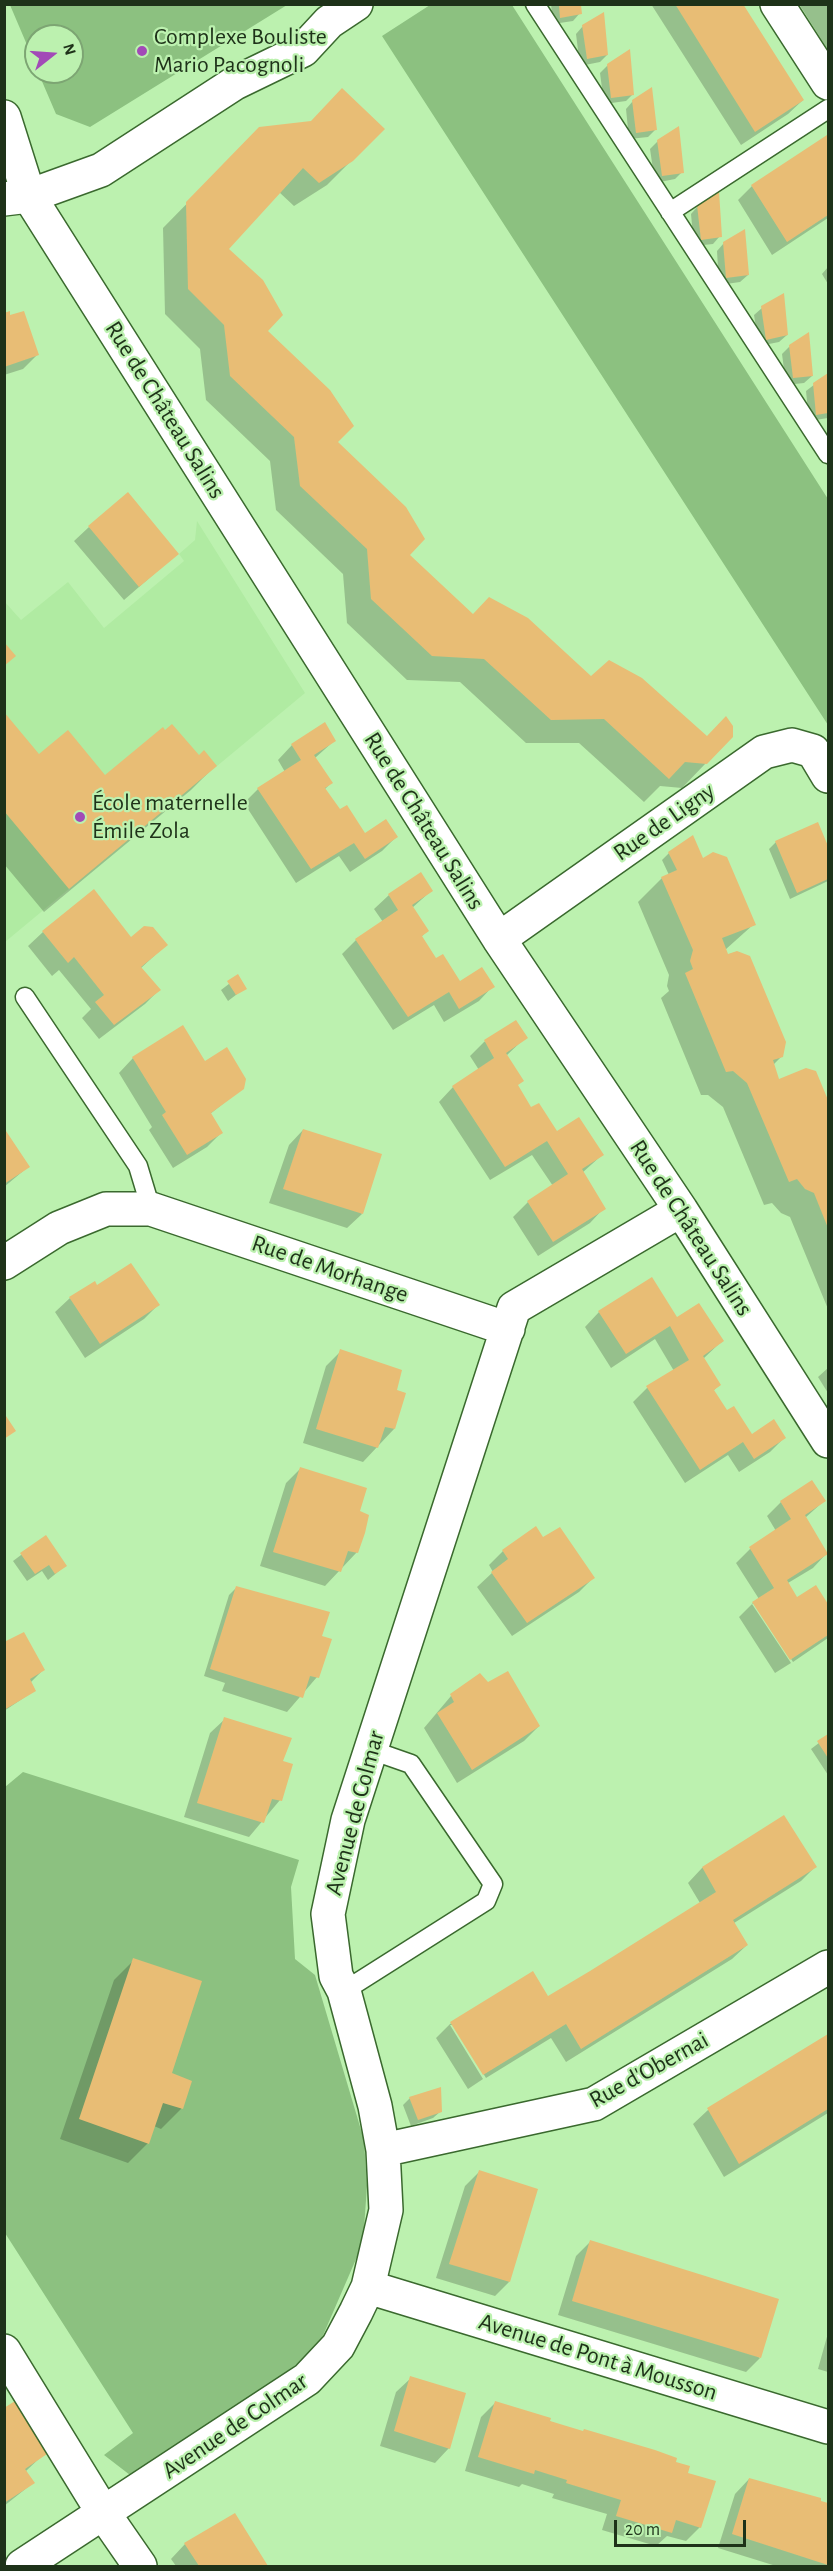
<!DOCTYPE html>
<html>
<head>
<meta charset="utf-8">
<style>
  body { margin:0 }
  #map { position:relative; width:833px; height:2571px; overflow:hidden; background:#bcf1af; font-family:"Alegreya Sans",sans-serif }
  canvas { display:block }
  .frame { position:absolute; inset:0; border:6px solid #1e3219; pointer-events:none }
  .north { position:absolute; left:24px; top:24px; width:60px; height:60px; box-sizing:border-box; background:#bcf1af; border:2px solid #7da573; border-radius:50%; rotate:73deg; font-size:16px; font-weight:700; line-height:24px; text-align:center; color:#1e3219 }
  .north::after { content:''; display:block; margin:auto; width:21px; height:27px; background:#a24ab7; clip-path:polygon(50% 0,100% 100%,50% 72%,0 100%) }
  .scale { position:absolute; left:614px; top:2520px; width:132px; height:27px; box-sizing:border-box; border:3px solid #1e3219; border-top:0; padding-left:8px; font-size:18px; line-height:21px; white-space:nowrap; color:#1e3219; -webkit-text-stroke:4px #bcf1af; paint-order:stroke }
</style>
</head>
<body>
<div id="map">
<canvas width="833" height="2571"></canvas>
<div class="frame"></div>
<div class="north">N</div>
<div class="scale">20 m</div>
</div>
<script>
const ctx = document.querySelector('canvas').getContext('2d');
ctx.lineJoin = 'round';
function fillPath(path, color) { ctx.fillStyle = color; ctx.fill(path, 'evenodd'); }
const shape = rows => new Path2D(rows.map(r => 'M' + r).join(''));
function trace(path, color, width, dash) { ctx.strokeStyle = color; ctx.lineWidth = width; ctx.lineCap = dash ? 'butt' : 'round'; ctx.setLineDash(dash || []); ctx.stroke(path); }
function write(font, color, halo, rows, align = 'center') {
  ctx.font = font + ' "Alegreya Sans",sans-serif'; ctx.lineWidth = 4.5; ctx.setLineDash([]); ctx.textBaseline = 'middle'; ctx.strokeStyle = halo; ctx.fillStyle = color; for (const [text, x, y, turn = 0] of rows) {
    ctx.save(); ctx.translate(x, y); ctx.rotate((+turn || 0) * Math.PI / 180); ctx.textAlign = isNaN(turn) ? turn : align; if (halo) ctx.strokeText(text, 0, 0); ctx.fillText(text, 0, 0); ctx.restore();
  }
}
fillPath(shape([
  [197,521,305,693,5,942,4,601,21,620,68,582,104,628,184,561,179,554,195,540]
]), '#b0eba2');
fillPath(shape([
  [10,5,287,5,90,127,56,114,38,72,72,72,72,36,36,36,36,66],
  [430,5,512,5,828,499,828,725,382,36],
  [23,1772,299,1860,291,1887,295,1959,315,1975,364,2140,367,2186,363,2243,321,2340,302,2360,265,2388,130,2475,104,2455,133,2433,5,2233,5,1787]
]), '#8cc180');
fillPath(shape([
  [551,4,580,4,580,13,573,21,553,24],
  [651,4,741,4,803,100,788,114,741,145],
  [799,4,828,4,828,50],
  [583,26,607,55,600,62,580,66,576,34],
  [608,65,633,94,626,101,604,104,600,73],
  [633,101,655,130,648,137,629,139,626,109],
  [260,129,383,129,327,185,294,206,279,192,227,249,266,331,336,442,408,555,473,615,707,738,706,763,682,788,660,786,644,802,579,743,526,743,460,682,407,680,347,623,343,574,276,510,270,461,206,400,200,349,165,314,163,228],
  [827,137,828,218,772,255,738,200,752,186],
  [658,141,682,172,675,179,655,183,650,149],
  [698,206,720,236,713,244,694,246,691,214],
  [724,243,748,275,740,282,719,285,717,251],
  [828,267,828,284,822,274],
  [762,308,787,335,779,342,759,346,754,315],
  [4,314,37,355,23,369,4,375],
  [790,346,812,376,804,383,786,385,782,354],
  [828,374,828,418,809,421,806,391],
  [89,527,177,554,124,600,74,541],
  [4,715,39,756,105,777,198,757,215,766,191,790,44,912,4,864],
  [334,741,315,758,331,783,324,790,339,811,365,835,396,837,382,851,350,872,339,856,296,883,244,803,258,789,285,772,278,760,292,745],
  [817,824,828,849,828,881,790,899,769,849,776,842],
  [669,853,702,859,754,924,725,950,782,1056,773,1065,778,1081,815,1072,828,1104,828,1309,790,1217,781,1213,772,1203,764,1205,723,1107,708,1095,701,1095,661,998,669,991,667,986,669,975,638,902,662,878,669,875,662,860],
  [431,891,412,908,427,931,421,937,435,960,460,983,493,986,479,1001,444,1022,434,1005,393,1030,342,954,356,940,383,922,374,909,389,895],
  [43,932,131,939,166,945,141,968,159,990,145,1004,99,1039,82,1018,91,1009,59,970,52,976,28,946],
  [238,977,245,988,228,1001,221,990],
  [516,1022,526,1037,506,1056,517,1086,530,1109,557,1133,602,1155,582,1173,604,1208,590,1223,538,1256,513,1217,528,1202,553,1186,532,1155,490,1180,439,1102,453,1087,479,1070,470,1056,484,1042],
  [133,1058,204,1063,243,1088,210,1114,221,1133,207,1147,173,1168,149,1130,152,1127,119,1073],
  [303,1130,362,1214,347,1228,269,1203,289,1145],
  [4,1131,28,1167,4,1187],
  [94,1283,96,1287,158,1305,144,1319,85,1358,55,1312,70,1298],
  [599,1312,676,1319,722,1341,703,1359,719,1385,713,1391,727,1412,752,1436,784,1438,770,1452,739,1472,728,1455,685,1483,633,1402,647,1388,674,1371,655,1339,611,1368,585,1327],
  [341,1351,395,1391,394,1429,363,1462,303,1443,326,1366],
  [828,1368,828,1393,818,1377],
  [301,1468,359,1512,357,1552,325,1586,260,1566,286,1483],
  [824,1501,805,1518,827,1553,813,1568,788,1583,797,1599,816,1587,828,1607,828,1638,793,1662,756,1604,752,1604,791,1663,775,1673,739,1617,753,1603,759,1599,736,1563,750,1549,776,1531,767,1516,781,1502],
  [45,1537,65,1566,48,1580,42,1571,27,1581,13,1561],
  [543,1539,593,1578,579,1592,512,1636,477,1587,493,1572,489,1565,503,1551],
  [236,1588,328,1613,320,1636,317,1677,287,1712,222,1691,225,1683,204,1676,229,1595],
  [4,1644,43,1670,30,1683,34,1691,4,1711],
  [488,1684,539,1726,524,1741,457,1783,424,1728,451,1696],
  [225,1719,281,1762,280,1800,249,1837,184,1817,210,1733],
  [828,1736,828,1775,811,1749],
  [784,1817,815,1867,801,1881,734,1923,747,1945,732,1959,566,2062,551,2038,486,2078,453,2025,450,2025,483,2079,468,2089,436,2038,450,2024,533,1973,548,1998,700,1903,688,1883,702,1868],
  [134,1960,170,2074,190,2082,181,2109,161,2129,154,2126,148,2143,128,2163,60,2139,114,1980],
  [828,2036,828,2113,724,2177,693,2124,708,2110],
  [410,2098,441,2111,433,2118,411,2126,403,2105],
  [479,2172,509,2282,495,2296,436,2278,465,2186],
  [591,2241,760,2358,746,2372,558,2315,576,2256],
  [828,2333,828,2372,818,2369],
  [411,2378,449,2448,435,2463,380,2446,396,2392],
  [495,2403,674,2463,686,2474,700,2527,686,2541,667,2536,656,2546,602,2530,607,2514,552,2498,554,2494,522,2484,519,2487,465,2471,481,2417],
  [4,2410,45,2453,26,2471,33,2483,4,2506],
  [749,2479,828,2505,828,2566,776,2566,718,2548,735,2494],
  [235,2515,266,2566,176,2566,171,2559,185,2544]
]), '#0003');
fillPath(shape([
  [675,4,743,4,804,100,755,132],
  [559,5,581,5,582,14,560,18],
  [604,12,608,55,587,59,582,25],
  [630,49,634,95,611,98,607,64],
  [652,87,657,130,636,133,632,100],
  [342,88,385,129,353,161,319,183,303,168,229,249,263,280,283,315,268,331,330,390,354,426,338,442,406,507,425,539,410,555,473,614,489,597,528,618,591,676,609,660,642,678,707,736,726,716,733,726,733,737,707,764,685,762,669,779,604,719,551,720,484,659,432,656,371,599,367,549,300,486,294,437,230,376,224,325,188,289,186,202,259,127,311,121],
  [679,126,684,173,662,176,657,140],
  [827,135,828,215,787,242,751,185],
  [719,191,722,237,701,240,697,205],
  [745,229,749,275,726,278,723,242],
  [784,293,788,335,766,340,761,306],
  [10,311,10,315,24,311,39,355,4,367,4,313],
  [809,332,813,376,793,378,789,345],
  [828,373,828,413,816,415,813,383],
  [128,492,179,554,139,587,88,526],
  [4,642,16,656,4,666],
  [4,712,39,754,68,730,105,775,163,727,165,730,172,724,199,755,204,750,217,766,69,889,4,811],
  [325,722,336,741,314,755,333,783,325,788,340,809,347,805,365,833,386,819,398,837,365,859,354,843,311,869,257,788,301,760,291,744],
  [818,822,828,846,828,879,797,893,775,841],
  [693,835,703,858,713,852,727,857,756,925,722,938,728,954,737,951,750,956,786,1042,783,1057,773,1060,779,1079,806,1068,816,1071,828,1100,828,1228,814,1193,805,1189,797,1179,789,1182,747,1083,733,1071,726,1072,685,973,693,969,690,961,693,950,661,877,677,870,668,852],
  [421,872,433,891,412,905,429,931,422,936,436,958,443,954,460,981,482,967,495,987,459,1009,449,992,408,1017,355,939,398,910,388,894],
  [94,889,131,937,144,926,153,927,168,945,141,967,161,990,114,1025,95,1002,104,995,74,957,68,963,42,931],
  [238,974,247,989,236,995,227,981],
  [516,1020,528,1038,506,1053,524,1081,518,1085,531,1107,539,1103,557,1131,579,1117,604,1155,582,1169,606,1209,553,1242,527,1201,568,1174,547,1141,505,1167,452,1086,494,1058,484,1040],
  [183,1025,205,1061,227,1047,246,1079,244,1089,211,1113,223,1133,187,1155,162,1115,166,1112,132,1057],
  [4,1128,30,1167,4,1184],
  [303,1129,382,1154,363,1214,283,1189],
  [131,1263,160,1305,100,1344,69,1297,95,1281,97,1285],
  [652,1277,677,1317,699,1303,724,1341,703,1356,721,1385,714,1390,727,1410,734,1406,752,1434,774,1419,786,1438,754,1459,743,1442,700,1470,646,1386,689,1360,670,1326,626,1354,598,1311],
  [340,1349,402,1370,397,1390,406,1393,395,1429,385,1427,378,1448,316,1429],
  [4,1413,16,1431,4,1439],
  [300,1467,367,1488,360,1511,369,1515,365,1533,358,1553,348,1551,341,1572,273,1552],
  [812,1480,826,1501,805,1515,828,1554,787,1580,797,1597,816,1585,828,1604,828,1635,790,1660,752,1602,774,1588,749,1547,791,1519,780,1501],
  [536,1526,543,1537,560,1527,595,1578,527,1623,491,1572,508,1559,502,1550],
  [46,1535,67,1566,55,1574,49,1565,35,1574,20,1553],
  [236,1586,330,1612,322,1636,332,1639,319,1678,310,1676,303,1698,210,1669],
  [24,1632,45,1670,30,1679,36,1691,4,1710,4,1642],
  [508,1671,540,1726,472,1770,437,1713,454,1702,450,1694,480,1673,488,1682],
  [224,1717,292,1738,283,1761,293,1764,282,1801,272,1799,264,1823,197,1803],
  [828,1734,828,1758,817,1741],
  [784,1815,817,1867,733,1920,748,1945,581,2049,566,2024,483,2075,450,2022,533,1971,548,1996,590,1971,716,1892,702,1867],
  [133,1958,202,1981,172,2073,192,2081,183,2109,163,2103,149,2144,79,2119],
  [828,2034,828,2109,739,2164,707,2108],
  [441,2087,442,2112,418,2120,409,2097],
  [479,2170,538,2189,510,2282,449,2264],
  [590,2240,779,2299,761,2358,572,2301],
  [410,2376,466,2393,450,2449,394,2431],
  [15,2401,47,2454,25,2469,35,2483,4,2503,4,2408],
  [495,2401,551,2418,550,2421,583,2431,584,2429,655,2450,677,2458,676,2462,690,2466,688,2473,716,2481,701,2528,676,2520,672,2533,616,2516,621,2500,566,2483,567,2480,535,2470,534,2474,478,2457],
  [749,2478,821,2498,821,2501,828,2503,828,2565,732,2534],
  [235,2513,268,2566,199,2566,184,2543]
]), '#e8bd75');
const lane = shape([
  [535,4,828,454],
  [670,212,828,109],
  [25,997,138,1166,151,1209],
  [344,1991,486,1901,493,1884,411,1764,371,1750]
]);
const street = shape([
  [777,4,828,83],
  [4,117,29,196,499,939,681,1210,828,1441],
  [499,939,764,752,792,745,813,751,828,776],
  [4,1263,59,1228,106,1209,151,1209,508,1329],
  [383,2150,594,2104,828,1967],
  [368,2287,828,2427],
  [4,2351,104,2514,140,2566],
  [22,2566,307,2379,338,2346,356,2312,368,2287,386,2210,383,2150,375,2106,344,1991,336,1976,328,1914,348,1820,514,1308,681,1210]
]);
const secondary = shape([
  [4,199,29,196,101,170,235,83,303,50,329,22,356,4]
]);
trace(lane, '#3a692e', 21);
trace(street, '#3a692e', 36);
trace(secondary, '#3a692e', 36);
trace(lane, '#fff', 18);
trace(street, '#fff', 33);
trace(secondary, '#fff', 33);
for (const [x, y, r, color] of [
  [142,51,6,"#a24ab7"],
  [80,817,6,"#a24ab7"]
]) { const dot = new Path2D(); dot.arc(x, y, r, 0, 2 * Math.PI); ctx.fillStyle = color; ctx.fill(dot); trace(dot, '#bcf1af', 2); }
write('24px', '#1e3219', '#bcf1af', [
  ["Complexe Bouliste",154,37],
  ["Mario Pacognoli",154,65],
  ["École maternelle",92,803],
  ["Émile Zola",92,831]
], 'left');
write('24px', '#1e3219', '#bcf1af', [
  ["Rue de Château Salins",165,410,58],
  ["Rue de Château Salins",424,821,58],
  ["Rue de Ligny",664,822,-35],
  ["Rue de Château Salins",691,1228,57],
  ["Rue de Morhange",330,1269,19],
  ["Avenue de Colmar",355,1813,-75],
  ["Rue d'Obernai",649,2070,-29],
  ["Avenue de Pont à Mousson",598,2357,17],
  ["Avenue de Colmar",235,2426,-34]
]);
</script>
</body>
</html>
